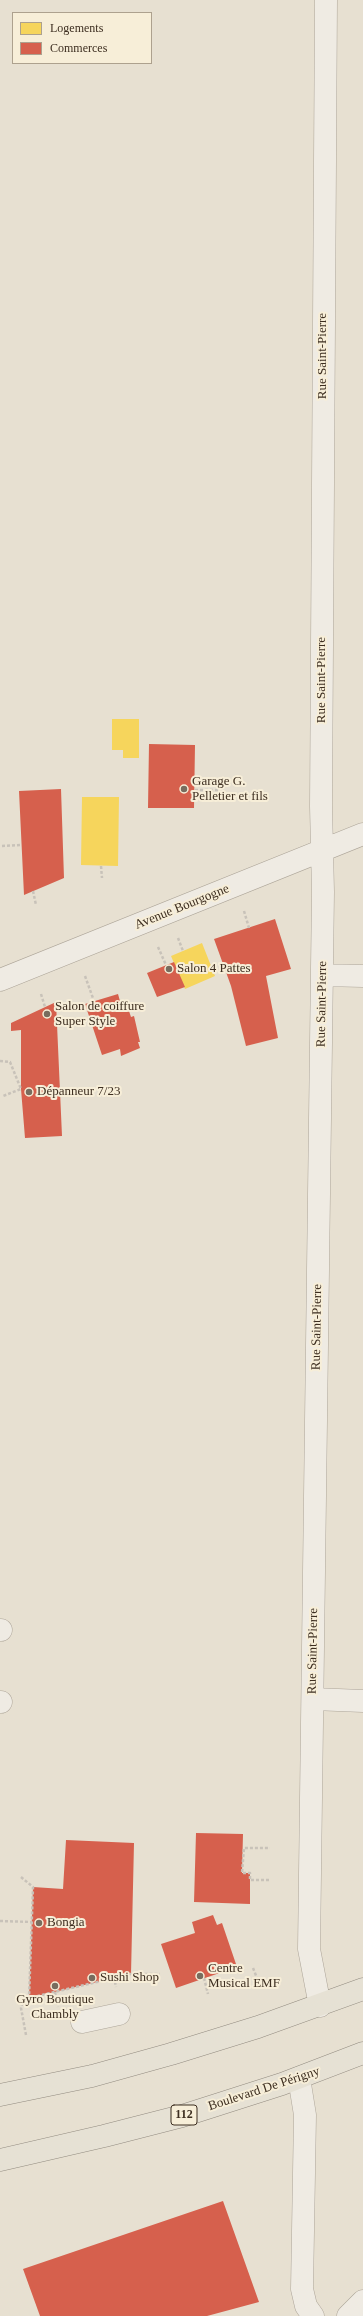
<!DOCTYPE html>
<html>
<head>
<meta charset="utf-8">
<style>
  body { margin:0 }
  #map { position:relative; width:363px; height:2316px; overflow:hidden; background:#e7e0d1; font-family:"Times New Roman",serif }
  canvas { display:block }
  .legend { position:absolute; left:12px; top:12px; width:140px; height:52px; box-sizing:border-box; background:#f7eed8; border:1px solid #ada18e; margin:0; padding:5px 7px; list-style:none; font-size:12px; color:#3d2e20 }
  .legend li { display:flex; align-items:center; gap:8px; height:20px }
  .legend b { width:20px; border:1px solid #ada18e }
</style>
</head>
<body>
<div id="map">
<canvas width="363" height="2316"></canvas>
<ul class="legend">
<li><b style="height:11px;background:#f6d55c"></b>Logements</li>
<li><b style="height:11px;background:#d6604d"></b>Commerces</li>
</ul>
</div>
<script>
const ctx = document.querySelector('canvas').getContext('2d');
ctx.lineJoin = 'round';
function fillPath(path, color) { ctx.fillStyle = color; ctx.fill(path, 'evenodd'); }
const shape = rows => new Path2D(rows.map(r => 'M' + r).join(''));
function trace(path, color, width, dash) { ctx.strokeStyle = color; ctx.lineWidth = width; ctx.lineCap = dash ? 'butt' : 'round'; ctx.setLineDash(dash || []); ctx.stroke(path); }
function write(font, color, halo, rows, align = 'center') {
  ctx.font = font + ' "Times New Roman",serif'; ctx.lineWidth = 4; ctx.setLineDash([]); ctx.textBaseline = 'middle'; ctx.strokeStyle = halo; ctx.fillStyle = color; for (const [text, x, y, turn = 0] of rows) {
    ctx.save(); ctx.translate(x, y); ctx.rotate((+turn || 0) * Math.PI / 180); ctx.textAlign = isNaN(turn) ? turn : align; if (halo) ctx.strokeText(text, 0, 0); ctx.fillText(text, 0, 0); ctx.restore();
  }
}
fillPath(shape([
  [112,719,139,719,139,758,123,758,123,750,112,750],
  [82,797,119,797,118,866,81,865],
  [202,943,215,976,185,989,171,956]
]), '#f6d55c');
fillPath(shape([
  [149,744,195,745,194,808,148,808],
  [61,789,64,878,24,895,19,791],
  [275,919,291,969,266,976,278,1038,246,1046,231,986,214,939],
  [174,962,185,987,157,997,147,973],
  [118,994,123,1012,129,1011,131,1017,134,1016,140,1042,138,1042,140,1048,121,1056,120,1049,102,1055,85,1004],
  [56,1002,62,1136,25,1138,21,1089,21,1030,11,1031,11,1023],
  [196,1833,243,1834,242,1873,250,1873,250,1904,194,1902],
  [66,1840,134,1843,131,1974,29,1998,33,1887,63,1889],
  [213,1915,217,1925,222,1923,237,1967,176,1988,161,1944,195,1933,192,1922],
  [223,2201,259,2302,207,2316,40,2316,23,2269]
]), '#d6604d');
const minor = shape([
  [322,975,363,976],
  [0,980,363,834],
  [0,1630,1,1630],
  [313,1699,363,1701],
  [0,1702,1,1702],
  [320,2006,309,1949,323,892,321,806,326,0],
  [82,2022,119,2014],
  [299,2078,305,2115,302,2289,306,2306,313,2316],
  [348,2316,363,2301]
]);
const major = shape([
  [0,2095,92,2076,171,2054,258,2027,363,1989],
  [0,2160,104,2136,182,2116,282,2084,363,2053]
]);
trace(minor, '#ada599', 23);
trace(major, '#928b80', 23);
trace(shape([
  [195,790,218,790],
  [2,846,22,845],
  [101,866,102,878],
  [33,891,36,905],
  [244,911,249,928],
  [178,938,183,951],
  [158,947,166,965],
  [85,976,94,1001],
  [41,994,45,1007],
  [0,1061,10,1062,21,1089,3,1096],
  [21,1877,33,1887,29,1998,131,1974,160,1974],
  [269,1880,250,1880,250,1873,242,1873,244,1848,270,1848],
  [0,1921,32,1922],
  [253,1968,259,1983],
  [114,1977,116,1987],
  [204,1978,208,1994],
  [55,1992,58,2007],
  [26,2035,21,2008,23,2001,29,1998]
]), '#c8c2b9', 2.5, [3, 2]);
trace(minor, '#efebe3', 22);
trace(major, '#e6e1d4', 22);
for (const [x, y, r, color] of [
  [184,789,4,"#786c5e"],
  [169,969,4,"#786c5e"],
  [47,1014,4,"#786c5e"],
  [29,1092,4,"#786c5e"],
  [39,1923,4,"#786c5e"],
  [200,1976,4,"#786c5e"],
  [92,1978,4,"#786c5e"],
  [55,1986,4,"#786c5e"]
]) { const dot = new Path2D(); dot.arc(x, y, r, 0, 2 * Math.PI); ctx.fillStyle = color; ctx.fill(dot); trace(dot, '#f7eed8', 1.5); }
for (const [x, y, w] of [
  [184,2115,26]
]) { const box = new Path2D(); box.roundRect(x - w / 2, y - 10, w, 20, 3); ctx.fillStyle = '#f7eed8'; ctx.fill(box); trace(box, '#3d2e20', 1); }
write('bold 12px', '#3d2e20', null, [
  ["112",184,2115]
]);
write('13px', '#3d2e20', '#f7eed8', [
  ["Rue Saint-Pierre",323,356,-90],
  ["Rue Saint-Pierre",322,680,-90],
  ["Avenue Bourgogne",182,907,-22],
  ["Rue Saint-Pierre",322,1004,-89],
  ["Rue Saint-Pierre",317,1327,-89],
  ["Rue Saint-Pierre",313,1651,-89],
  ["Boulevard De Périgny",264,2089,-18]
]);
write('13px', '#3d2e20', '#f7eed8', [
  ["Garage G.",192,782],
  ["Pelletier et fils",192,797],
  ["Salon 4 Pattes",177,969],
  ["Salon de coiffure",55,1007],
  ["Super Style",55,1022],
  ["Dépanneur 7/23",37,1092],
  ["Bongia",47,1923],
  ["Centre",208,1969],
  ["Musical EMF",208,1984],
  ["Sushi Shop",100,1978],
  ["Gyro Boutique",55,2000,"center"],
  ["Chambly",55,2015,"center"]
], 'left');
</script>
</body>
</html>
